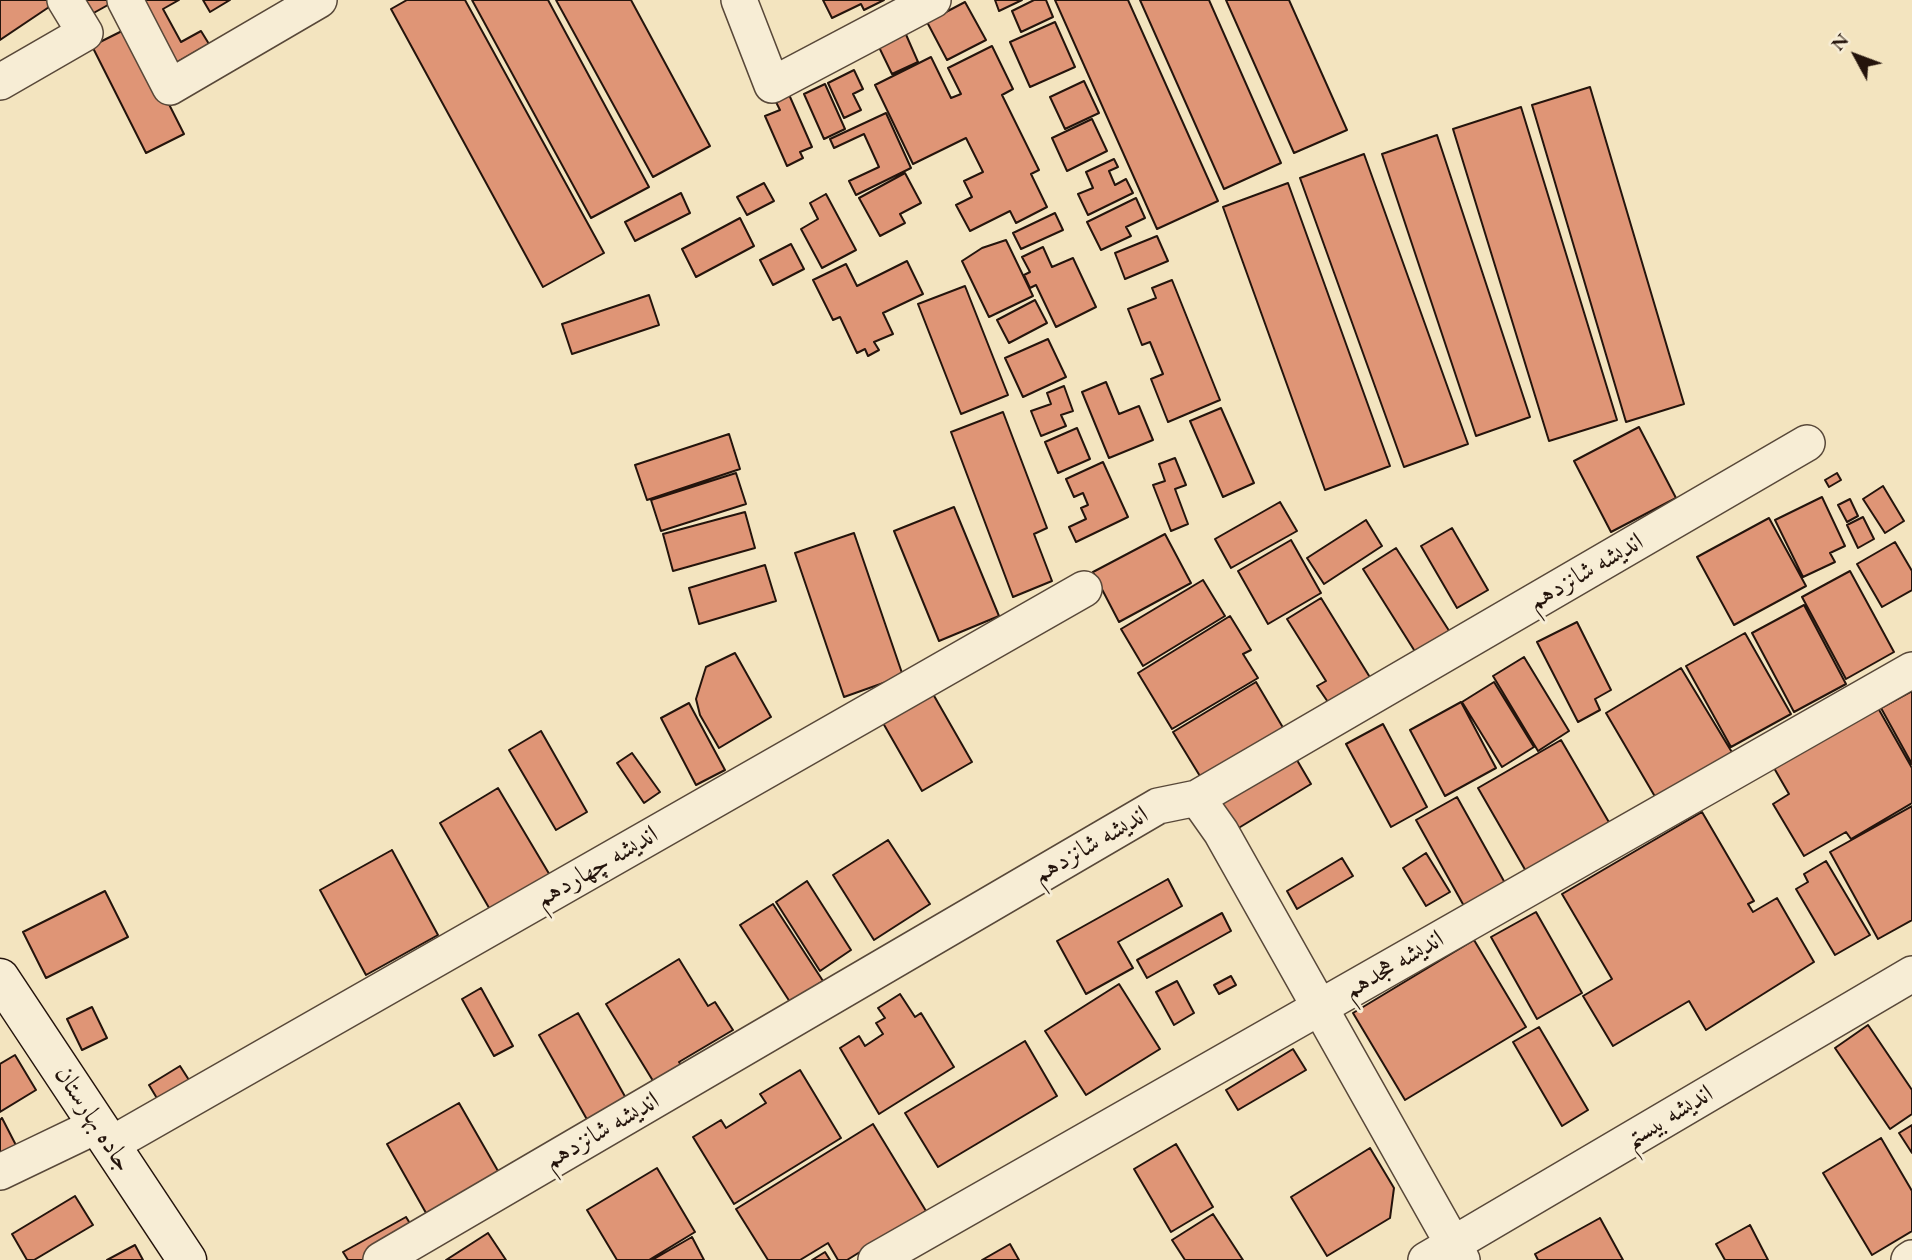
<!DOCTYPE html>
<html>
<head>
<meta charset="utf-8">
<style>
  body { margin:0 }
  #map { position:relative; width:1912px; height:1260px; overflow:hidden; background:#f3e4bf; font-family:"EB Garamond",serif }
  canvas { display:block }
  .north { position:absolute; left:1821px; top:21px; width:70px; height:70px; -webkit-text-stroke:5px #f7edd5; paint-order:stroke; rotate:311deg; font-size:19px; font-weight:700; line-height:28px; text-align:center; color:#24140c }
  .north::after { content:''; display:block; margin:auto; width:24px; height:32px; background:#24140c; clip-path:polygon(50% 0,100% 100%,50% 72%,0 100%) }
</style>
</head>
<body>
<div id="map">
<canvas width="1912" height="1260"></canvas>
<div class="north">N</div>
</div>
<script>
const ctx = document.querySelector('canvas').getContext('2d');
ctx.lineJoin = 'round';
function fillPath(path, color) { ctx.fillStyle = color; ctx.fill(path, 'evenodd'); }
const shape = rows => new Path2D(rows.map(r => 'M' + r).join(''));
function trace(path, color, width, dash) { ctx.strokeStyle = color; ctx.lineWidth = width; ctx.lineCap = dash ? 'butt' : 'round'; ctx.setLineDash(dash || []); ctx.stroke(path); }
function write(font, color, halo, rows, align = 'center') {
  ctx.font = font + ' "EB Garamond",Amiri,serif'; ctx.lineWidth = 6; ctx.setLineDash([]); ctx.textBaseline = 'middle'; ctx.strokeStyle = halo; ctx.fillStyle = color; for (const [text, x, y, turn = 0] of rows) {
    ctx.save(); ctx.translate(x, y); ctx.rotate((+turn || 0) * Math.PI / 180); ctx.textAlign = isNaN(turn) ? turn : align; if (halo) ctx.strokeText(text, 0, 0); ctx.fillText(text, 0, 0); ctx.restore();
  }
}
const building = shape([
  [0,0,58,0,58,1,0,40,0,0],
  [81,0,117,0,90,15,81,0],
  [135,0,179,0,163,9,181,42,201,31,209,44,172,65,135,0],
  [203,0,230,0,210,12,203,0],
  [407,0,465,0,604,253,543,287,391,9,407,0],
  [472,0,548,0,649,187,591,218,472,0],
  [556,0,631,0,710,146,653,177,556,0],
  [823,0,884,0,864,10,861,4,832,18,823,0],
  [995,0,1022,0,999,11,995,0],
  [1034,0,1046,0,1053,17,1021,32,1012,11,1034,0],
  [1055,0,1128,0,1218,201,1157,229,1055,0],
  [1140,0,1209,0,1281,163,1224,189,1140,0],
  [1226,0,1289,0,1347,130,1294,153,1226,0],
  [965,2,986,40,947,60,927,22,965,2],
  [1055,22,1075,67,1030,87,1010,42,1055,22],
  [130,27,184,134,146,153,92,46,130,27],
  [904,30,918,62,892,74,877,43,904,30],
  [992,46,1013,89,1002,95,1039,170,1031,174,1047,207,1016,223,1010,211,970,231,956,205,972,197,964,181,983,172,966,138,913,164,875,85,931,57,951,98,961,94,948,68,992,46],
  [854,70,863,89,853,94,861,110,844,118,828,83,854,70],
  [1084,81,1099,113,1065,129,1050,97,1084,81],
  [825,84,845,129,824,139,804,94,825,84],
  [1590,87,1684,404,1626,422,1532,105,1590,87],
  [787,90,812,147,800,152,803,158,787,166,765,116,780,110,773,96,787,90],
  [1521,107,1617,420,1549,441,1453,129,1521,107],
  [886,113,911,168,856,195,849,181,879,167,864,134,834,148,830,139,886,113],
  [1092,119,1107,151,1067,171,1052,138,1092,119],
  [1437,135,1530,417,1476,436,1382,154,1437,135],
  [1364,154,1468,444,1404,467,1300,178,1364,154],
  [1114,159,1118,167,1109,171,1115,185,1126,179,1133,193,1088,215,1078,194,1093,188,1086,172,1114,159],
  [905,173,921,203,900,214,905,223,880,236,859,198,905,173],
  [764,183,774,201,747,215,737,197,764,183],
  [1288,183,1390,466,1325,490,1223,207,1288,183],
  [681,193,690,213,635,241,625,222,681,193],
  [826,194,856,250,822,268,801,229,818,219,810,203,826,194],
  [1136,198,1145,218,1126,227,1131,236,1101,250,1087,222,1136,198],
  [1055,213,1063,230,1021,249,1013,233,1055,213],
  [740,218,754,246,696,277,682,249,740,218],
  [1157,236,1168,261,1125,279,1115,253,1157,236],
  [1006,240,1033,296,989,317,962,261,982,248,1006,240],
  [791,244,804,269,773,285,760,260,791,244],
  [1043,247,1052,267,1073,258,1096,307,1056,327,1036,285,1030,288,1024,275,1030,272,1022,257,1043,247],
  [907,261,923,294,883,313,893,334,874,342,879,350,868,356,865,349,857,353,840,317,833,320,813,280,846,264,857,286,907,261],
  [1172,280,1220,400,1168,422,1151,379,1163,374,1150,342,1142,345,1128,309,1156,298,1152,288,1172,280],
  [965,286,1008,395,961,414,918,304,965,286],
  [649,295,659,325,572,354,562,324,649,295],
  [1035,300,1047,323,1009,343,997,320,1035,300],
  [1048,339,1066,377,1023,397,1005,358,1048,339],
  [1106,382,1119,414,1139,406,1153,440,1109,458,1082,392,1106,382],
  [1064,386,1073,411,1061,415,1066,426,1041,436,1031,411,1051,404,1047,393,1064,386],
  [1221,408,1254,483,1223,497,1190,421,1221,408],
  [1003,412,1047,528,1034,534,1052,581,1013,597,951,432,1003,412],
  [1639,427,1676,498,1611,532,1574,461,1639,427],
  [1077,428,1090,459,1058,473,1045,442,1077,428],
  [729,434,740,469,647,500,635,465,729,434],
  [1175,458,1186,485,1175,489,1188,524,1171,531,1153,485,1165,481,1159,464,1175,458],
  [1103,462,1128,517,1076,542,1069,527,1086,519,1081,508,1088,505,1083,493,1074,497,1066,479,1103,462],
  [736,473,746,504,661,531,651,500,736,473],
  [1837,473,1841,480,1829,487,1825,480,1837,473],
  [1883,486,1904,521,1885,533,1863,499,1883,486],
  [1822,497,1845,546,1830,553,1835,562,1803,577,1775,520,1822,497],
  [1850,499,1858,516,1847,522,1838,505,1850,499],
  [1280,502,1297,531,1231,568,1215,539,1280,502],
  [954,507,999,616,939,641,894,531,954,507],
  [745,512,755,548,673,571,663,534,745,512],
  [1863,517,1874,539,1858,548,1847,525,1863,517],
  [1769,518,1806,586,1734,625,1697,557,1769,518],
  [1366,520,1382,546,1324,584,1307,558,1366,520],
  [1452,528,1488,590,1457,608,1421,546,1452,528],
  [854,533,903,676,844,697,795,553,854,533],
  [1165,534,1191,583,1119,622,1093,572,1165,534],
  [1291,540,1321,593,1268,624,1238,571,1291,540],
  [1895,542,1912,571,1912,590,1882,607,1857,564,1895,542],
  [1396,548,1455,640,1421,661,1363,569,1396,548],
  [765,565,776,601,699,624,689,588,765,565],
  [1850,571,1894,652,1846,679,1802,597,1850,571],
  [1203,580,1225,616,1143,666,1121,629,1203,580],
  [1321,598,1371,679,1330,705,1317,686,1326,681,1287,619,1321,598],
  [1804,605,1846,684,1794,712,1752,633,1804,605],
  [1230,616,1251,650,1243,654,1258,678,1172,729,1138,673,1230,616],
  [1577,622,1611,690,1595,699,1600,710,1578,722,1537,642,1577,622],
  [1745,633,1791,714,1731,747,1686,666,1745,633],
  [735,653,771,717,719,748,700,715,696,699,706,667,735,653],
  [1524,657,1569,731,1538,751,1493,676,1524,657],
  [1681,668,1733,754,1657,800,1606,713,1681,668],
  [1256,682,1285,731,1203,781,1173,732,1256,682],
  [1494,682,1534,747,1502,767,1462,702,1494,682],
  [1912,691,1912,764,1881,708,1912,691],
  [933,694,972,762,922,791,883,723,933,694],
  [1461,702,1496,768,1445,796,1410,730,1461,702],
  [689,703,725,770,696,785,661,718,689,703],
  [1878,708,1912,768,1912,803,1851,839,1846,832,1804,856,1773,804,1789,794,1774,768,1878,708],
  [1383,724,1427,807,1391,827,1346,744,1383,724],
  [541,731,587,812,556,830,509,750,541,731],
  [1561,740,1610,824,1527,873,1478,788,1561,740],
  [632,753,660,792,644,803,617,763,632,753],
  [1294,755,1311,784,1232,832,1214,803,1294,755],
  [498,788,551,877,492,913,440,823,498,788],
  [1457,797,1505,883,1464,906,1416,820,1457,797],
  [1912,806,1912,920,1878,939,1830,852,1912,806],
  [1702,812,1754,901,1748,904,1753,912,1777,898,1814,962,1706,1030,1689,1001,1613,1046,1583,996,1612,979,1562,894,1702,812],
  [888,840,930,904,874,940,833,875,888,840],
  [392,850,438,935,366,975,320,890,392,850],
  [1426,853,1450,892,1426,906,1403,868,1426,853],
  [1342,858,1353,876,1297,909,1287,891,1342,858],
  [1826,861,1870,935,1835,955,1796,889,1808,882,1804,874,1826,861],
  [1168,879,1182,906,1118,942,1133,968,1086,994,1057,941,1168,879],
  [807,881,851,950,820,971,776,902,807,881],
  [105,891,128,937,46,978,23,932,105,891],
  [773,904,823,981,790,1002,740,925,773,904],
  [1536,912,1582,993,1537,1019,1491,937,1536,912],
  [1222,913,1231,931,1147,978,1137,960,1222,913],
  [1474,940,1526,1027,1405,1100,1353,1013,1474,940],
  [679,959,708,1006,715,1002,733,1030,679,1062,686,1072,658,1089,606,1004,679,959],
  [1231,976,1236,985,1219,994,1214,985,1231,976],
  [1177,981,1194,1013,1174,1025,1156,992,1177,981],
  [1119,984,1160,1049,1086,1095,1045,1031,1119,984],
  [481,988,513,1046,494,1056,462,999,481,988],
  [900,994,915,1017,921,1013,954,1067,879,1114,840,1048,859,1036,865,1046,883,1034,876,1023,885,1018,878,1008,900,994],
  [92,1007,107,1038,82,1050,67,1019,92,1007],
  [578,1013,627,1100,589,1123,539,1035,578,1013],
  [1868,1025,1912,1090,1912,1114,1890,1129,1835,1048,1868,1025],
  [1539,1027,1588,1110,1562,1126,1513,1042,1539,1027],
  [1025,1041,1057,1096,938,1167,905,1113,1025,1041],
  [1293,1049,1306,1070,1238,1110,1226,1090,1293,1049],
  [15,1055,36,1090,0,1112,0,1064,15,1055],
  [180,1066,189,1080,158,1100,149,1085,180,1066],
  [800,1070,841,1138,734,1204,693,1137,721,1120,726,1128,766,1103,760,1094,800,1070],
  [459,1103,502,1178,430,1220,387,1144,459,1103],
  [2,1118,20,1153,0,1163,0,1120,2,1118],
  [873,1124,926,1211,847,1260,838,1260,828,1243,800,1260,768,1260,736,1209,873,1124],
  [1912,1125,1912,1153,1899,1133,1912,1125],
  [1881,1138,1912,1191,1912,1231,1872,1255,1823,1173,1881,1138],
  [1176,1144,1213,1207,1171,1232,1134,1169,1176,1144],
  [1370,1148,1394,1188,1390,1218,1327,1256,1291,1197,1370,1148],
  [657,1168,695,1232,649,1260,617,1260,587,1210,657,1168],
  [75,1196,93,1225,34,1260,27,1260,12,1234,75,1196],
  [1213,1214,1243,1260,1185,1260,1172,1240,1213,1214],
  [406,1217,416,1233,368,1260,348,1260,343,1252,406,1217],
  [1600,1218,1623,1260,1538,1260,1535,1254,1600,1218],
  [1750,1225,1768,1260,1725,1260,1716,1244,1750,1225],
  [488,1233,506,1260,446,1260,488,1233],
  [692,1237,704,1260,652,1260,692,1237],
  [1010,1244,1019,1260,982,1260,1010,1244],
  [135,1245,143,1260,107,1260,135,1245],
  [825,1252,830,1260,812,1260,825,1252]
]);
fillPath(building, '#df9576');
trace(building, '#24140c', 2);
const street = shape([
  [125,0,170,87,319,0],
  [739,0,772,85,933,0],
  [0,82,85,33,65,0],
  [1197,798,1221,832,1462,1260],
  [110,1145,1084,589],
  [0,1172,98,1125],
  [381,1260,1158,806,1197,798,1807,443],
  [876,1260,1912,670],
  [1426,1260,1912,974],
  [1909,1260,1912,1258]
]);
const secondary = shape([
  [0,978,187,1260]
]);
trace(street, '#584839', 38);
trace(secondary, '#24140c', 41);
trace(street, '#f7edd5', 35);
trace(secondary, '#f7edd5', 38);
write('26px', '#24140c', '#f7edd5', [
  ["اندیشه شانزدهم",1586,572,-30],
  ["اندیشه شانزدهم",1091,845,-30],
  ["اندیشه چهاردهم",597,867,-30],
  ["اندیشه هجدهم",1394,965,-30],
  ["اندیشه بیستم",1669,1117,-31],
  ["جاده بهارستان",93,1119,57],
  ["اندیشه شانزدهم",602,1131,-30]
]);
</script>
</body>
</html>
